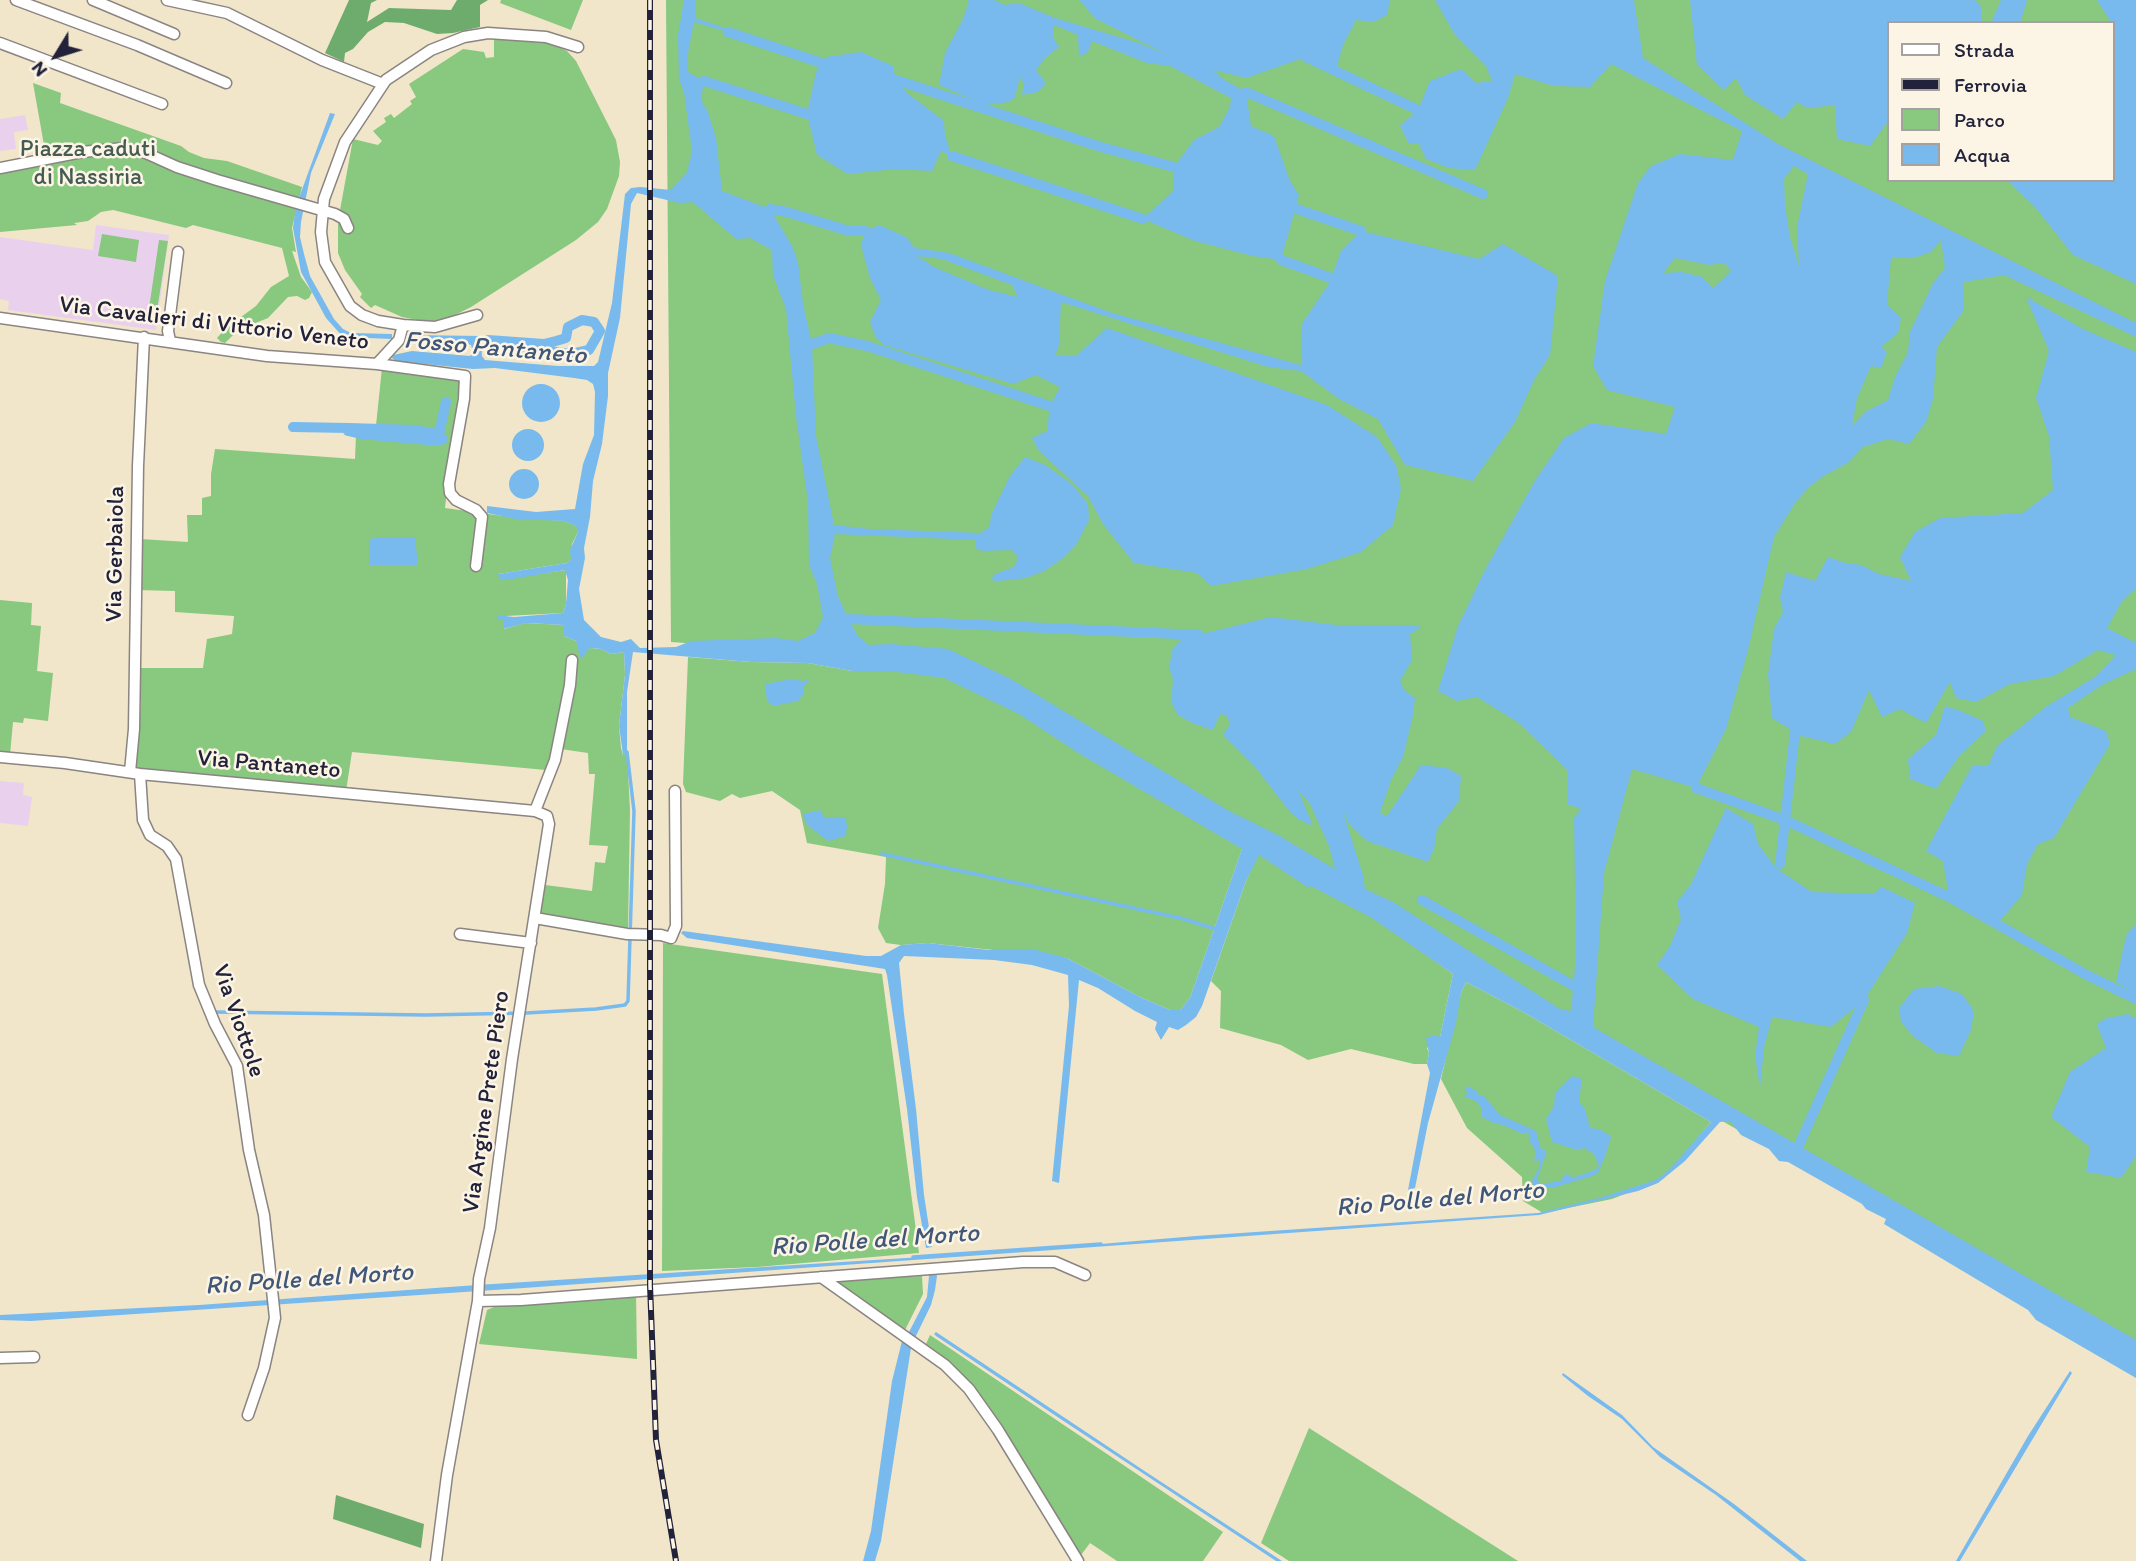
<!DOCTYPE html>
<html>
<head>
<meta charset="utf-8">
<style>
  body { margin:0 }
  #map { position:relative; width:2136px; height:1561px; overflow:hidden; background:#f1e6c9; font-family:Itim,sans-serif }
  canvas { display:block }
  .legend { position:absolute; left:1887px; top:21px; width:228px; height:161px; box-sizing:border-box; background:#fcf5e5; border:2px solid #a5a1a1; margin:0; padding:9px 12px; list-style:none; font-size:21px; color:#22223b }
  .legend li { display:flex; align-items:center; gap:14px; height:35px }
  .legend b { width:35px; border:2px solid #a5a1a1 }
  .north { position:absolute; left:21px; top:21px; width:70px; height:70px; -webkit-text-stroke:5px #fcf5e5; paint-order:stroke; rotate:232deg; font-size:19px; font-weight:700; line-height:28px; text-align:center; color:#22223b }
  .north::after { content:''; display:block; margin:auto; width:24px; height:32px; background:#22223b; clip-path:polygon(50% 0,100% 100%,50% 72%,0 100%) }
</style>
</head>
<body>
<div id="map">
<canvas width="2136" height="1561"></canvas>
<ul class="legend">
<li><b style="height:9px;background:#fff"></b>Strada</li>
<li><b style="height:9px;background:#22223b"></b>Ferrovia</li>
<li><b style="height:19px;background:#88c87f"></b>Parco</li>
<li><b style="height:19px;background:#78baed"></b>Acqua</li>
</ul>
<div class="north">N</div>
</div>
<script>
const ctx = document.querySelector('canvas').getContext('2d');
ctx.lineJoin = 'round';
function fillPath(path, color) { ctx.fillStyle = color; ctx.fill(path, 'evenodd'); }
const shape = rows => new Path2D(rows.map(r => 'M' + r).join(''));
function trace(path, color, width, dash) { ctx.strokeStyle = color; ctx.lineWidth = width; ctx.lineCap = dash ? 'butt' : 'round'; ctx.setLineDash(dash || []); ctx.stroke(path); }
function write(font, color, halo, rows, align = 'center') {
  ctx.font = font + ' Itim,sans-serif'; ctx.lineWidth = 5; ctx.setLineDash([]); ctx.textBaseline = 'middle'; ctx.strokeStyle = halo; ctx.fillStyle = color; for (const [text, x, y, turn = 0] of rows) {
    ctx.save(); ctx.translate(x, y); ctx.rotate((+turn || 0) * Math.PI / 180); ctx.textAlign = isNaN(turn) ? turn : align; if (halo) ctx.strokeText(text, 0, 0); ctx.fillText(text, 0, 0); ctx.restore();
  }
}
fillPath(shape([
  [25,115,28,130,14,132,16,149,0,151,0,119],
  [96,225,169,235,156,330,8,310,9,301,0,299,0,237,93,250],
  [0,781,24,783,23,795,32,797,28,826,0,823]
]), '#e9d1ed');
fillPath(shape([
  [501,0,583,0,571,30,500,3],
  [666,0,2136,0,2136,1373,1931,1240,1408,942,1453,974,1440,1037,1427,1048,1429,1053,1427,1064,1414,1064,1351,1049,1308,1060,1281,1045,1220,1028,1221,991,1211,981,1246,881,1258,855,1242,849,1190,998,1180,1010,1170,1010,1140,997,1067,958,928,943,901,945,886,943,878,928,885,884,886,857,807,843,800,810,772,791,740,798,732,794,720,801,686,792,683,784,688,657,751,662,808,663,852,671,889,671,905,658,671,642],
  [1889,23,2113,23,2113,180,1889,180],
  [494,39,549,42,567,51,576,61,616,140,620,162,619,176,607,209,598,222,576,240,471,307,453,316,433,321,418,320,402,317,375,305,371,308,360,297,362,294,345,270,338,253,338,221,353,139,378,145,382,141,373,131,386,122,384,118,391,114,394,118,412,104,410,101,416,97,409,84,463,49,484,52,486,58,494,57],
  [33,83,61,93,60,103,181,146,189,152,204,158,227,161,302,187,292,228,296,252,292,251,301,277,312,292,309,298,305,300,297,296,288,297,268,318,238,330,225,343,221,342,217,338,226,328,256,306,271,287,289,276,282,248,193,225,186,228,113,210,101,212,88,221,74,223,77,225,0,232,0,163,36,156,44,145],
  [102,234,139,240,136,262,98,256],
  [159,240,168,241,155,323,147,322],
  [382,368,460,378,445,508,503,516,564,521,577,526,578,532,572,544,571,560,567,563,498,574,531,575,566,570,566,604,563,613,506,616,504,629,525,623,565,625,564,636,576,641,582,655,590,648,601,649,611,654,624,652,625,675,619,726,621,748,623,755,627,752,630,810,628,931,540,915,545,885,592,891,595,862,605,863,608,846,589,845,595,774,589,774,588,753,554,748,546,770,352,752,346,791,135,769,141,702,140,668,203,668,207,639,232,634,234,616,175,612,175,591,137,590,140,539,188,542,187,515,202,515,202,498,211,496,211,474,215,449,355,459,356,435,375,435],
  [0,600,32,603,31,625,41,626,37,671,53,673,48,721,24,718,23,723,13,722,10,755,0,754],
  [663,943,882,974,919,1253,757,1267,662,1271],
  [1466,982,1525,1013,1711,1122,1663,1179,1612,1199,1543,1213,1523,1201,1522,1177,1467,1128,1441,1079,1461,993],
  [922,1276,923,1294,905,1330,834,1281],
  [636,1293,637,1359,479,1344,487,1310,501,1304],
  [930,1335,1223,1532,1203,1561,1117,1561,1090,1543,1081,1555,1026,1465,987,1405,948,1360,926,1344],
  [1309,1428,1518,1561,1289,1561,1261,1543]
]), '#88c87f');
fillPath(shape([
  [349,0,377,0,371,3,367,22,389,8,451,10,457,0,488,0,480,5,480,27,453,33,437,34,404,23,385,22,368,32,353,49,345,53,344,62,325,53],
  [336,1495,424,1524,421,1548,333,1519]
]), '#6eac6e');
fillPath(shape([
  [684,0,695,0,695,18,728,29,728,32,694,22,688,53,688,72,704,81,701,100,708,112,716,138,722,191,770,209,792,246,798,262,803,304,812,344,816,436,834,525,870,529,981,533,989,527,992,513,1010,476,1025,457,1045,465,1072,484,1088,504,1089,520,1076,545,1062,559,1044,571,1026,578,999,581,990,580,995,574,1014,567,1018,558,1012,550,983,551,975,548,976,540,835,534,830,558,838,597,857,635,868,645,892,644,948,649,1009,678,1229,811,1278,835,1335,869,1329,846,1310,804,1298,790,1313,826,1298,819,1290,812,1256,768,1223,735,1230,724,1227,716,1220,714,1213,730,1194,724,1178,715,1171,702,1173,680,1169,667,1173,648,1182,639,1271,617,1336,625,1407,625,1422,627,1410,634,1412,660,1400,681,1404,690,1415,698,1413,715,1403,757,1391,780,1380,813,1387,816,1421,765,1447,768,1461,776,1459,801,1437,829,1434,849,1428,862,1367,841,1349,824,1342,809,1363,875,1365,889,1393,902,1560,1009,1571,1011,1576,956,1574,818,1581,809,1567,804,1567,770,1519,723,1477,697,1457,701,1438,691,1458,626,1486,568,1536,479,1564,438,1591,423,1666,434,1675,407,1607,390,1593,366,1605,281,1638,183,1651,166,1680,154,1733,160,1742,131,1611,64,1590,87,1554,86,1515,74,1508,98,1475,170,1449,168,1426,159,1419,144,1409,144,1400,126,1418,110,1430,81,1461,69,1476,83,1492,81,1486,66,1455,35,1435,0,1634,0,1643,58,1778,144,2136,323,2136,337,2004,275,1964,282,1964,310,1937,347,1933,399,1926,422,1909,444,1888,439,1863,447,1849,462,1822,477,1809,487,1795,503,1774,537,1748,650,1726,729,1696,788,1632,769,1604,873,1593,1027,2136,1340,2136,1378,2036,1320,2028,1310,1884,1224,1886,1219,1866,1209,1862,1204,1788,1162,1779,1161,1769,1149,1741,1135,1730,1121,1720,1122,1685,1161,1658,1183,1638,1191,1539,1215,524,1288,31,1321,0,1320,0,1315,199,1305,477,1285,1017,1251,1196,1236,1538,1213,1599,1198,1656,1180,1669,1170,1711,1122,1525,1013,1466,982,1461,993,1456,1023,1428,1123,1415,1188,1408,1190,1430,1073,1427,1064,1429,1053,1426,1038,1434,1035,1440,1037,1453,974,1372,918,1311,886,1309,888,1259,855,1246,881,1202,1006,1196,1017,1186,1025,1178,1030,1169,1027,1161,1040,1155,1029,1157,1022,1135,1011,1098,988,1079,980,1059,1183,1052,1181,1069,1006,1068,975,1032,965,994,960,904,956,899,963,904,1014,916,1109,924,1195,932,1247,926,1248,917,1197,907,1109,887,975,885,969,687,938,681,933,683,931,866,956,881,956,901,945,928,943,989,950,1032,949,1067,958,1140,997,1170,1010,1180,1010,1190,998,1242,849,1080,754,1019,714,944,678,889,671,852,671,808,663,751,662,633,652,627,692,627,752,623,755,619,726,625,675,624,652,611,654,601,649,590,648,581,659,576,641,564,636,564,625,526,623,503,629,504,620,498,619,497,615,514,617,563,613,566,604,568,580,565,570,506,580,500,580,498,574,567,563,571,560,570,550,578,532,576,526,564,521,516,519,487,513,487,506,536,512,575,509,583,464,594,435,595,392,593,384,587,380,574,378,495,368,473,369,396,361,392,358,393,355,412,351,470,356,473,352,471,345,461,342,439,343,408,339,410,335,481,336,482,356,485,360,558,366,594,366,598,362,612,303,625,194,631,188,640,187,671,190,687,172,692,151,684,92,679,79,678,35],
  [1794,166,1808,174,1797,227,1799,266,1790,237,1785,205,1784,179],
  [637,193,680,203,693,202,736,239,750,238,772,250,773,275,786,309,796,416,808,502,809,565,817,584,823,617,815,633,798,641,776,638,691,641,676,647,640,648,631,639,621,642,601,637,584,620,579,589,585,558,584,548,590,517,593,481,602,444,608,396,608,373,620,318,631,204],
  [1941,240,1945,268,1933,283,1910,332,1908,352,1895,377,1888,400,1865,412,1852,426,1857,398,1871,366,1881,368,1887,352,1881,347,1898,333,1901,318,1887,305,1891,258,1916,257,1931,252],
  [1675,258,1709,265,1724,263,1731,271,1713,288,1702,277,1682,272,1663,273],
  [967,0,994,0,1005,5,1019,3,1055,18,1139,43,1168,55,1096,19,1079,0,1390,0,1387,15,1374,22,1356,20,1343,45,1337,66,1306,57,1246,78,1214,70,1223,79,1246,92,1251,126,1274,136,1290,181,1299,195,1281,260,1253,256,1195,241,1143,219,1173,191,1174,167,1194,140,1219,127,1230,107,1231,98,1170,66,1147,63,1092,41,1088,52,1079,57,1078,35,1054,25,1054,39,1059,47,1045,58,1036,70,1046,83,1038,92,1022,95,1024,84,1020,77,1015,97,1009,102,984,105,939,85,945,53,962,21,969,2],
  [1690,0,1975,0,1982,8,1982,19,1980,23,1889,23,1889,120,1870,146,1837,139,1835,105,1807,108,1797,102,1783,119,1745,95,1736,78,1724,90,1697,65],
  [2001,0,2027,0,2020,23,1991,23],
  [2097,0,2136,0,2136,284,2073,255,2035,207,2007,180,2113,180,2113,36,2116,30],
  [861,52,893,66,896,80,907,93,944,121,945,136,952,156,941,151,932,171,895,169,848,174,817,155,807,114,816,72,826,57],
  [330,113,335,114,311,173,301,222,300,237,304,254,310,276,334,319,343,329,351,333,392,334,392,339,343,337,326,318,301,272,293,228,296,206],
  [879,225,906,237,915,248,949,253,1112,313,1301,365,1301,325,1330,282,1341,251,1361,231,1479,259,1503,244,1558,276,1550,355,1534,380,1515,422,1473,481,1405,465,1378,419,1339,399,1301,371,1268,367,1061,302,1059,345,1055,356,1077,355,1107,328,1327,405,1377,437,1396,465,1401,489,1393,525,1361,552,1307,569,1211,586,1197,573,1134,563,1103,524,1088,496,1039,451,1032,438,1047,431,1050,406,1060,387,1036,375,1013,384,884,345,876,338,870,322,881,300,870,278,861,245,865,231],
  [917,256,942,259,1012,285,1018,297,989,290,934,267],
  [2026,297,2085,330,2136,352,2136,588,2122,601,2107,628,2136,643,2136,669,2102,685,2068,708,2070,717,2106,731,2110,744,2054,838,2038,844,2027,864,2022,895,1998,923,1949,897,1943,861,1926,851,1972,766,1988,766,1997,746,2047,706,2095,677,2116,655,2098,650,2054,676,2010,684,1976,702,1956,698,1950,682,1926,723,1900,709,1882,717,1869,690,1851,732,1835,744,1801,736,1772,718,1768,674,1774,629,1783,612,1780,597,1786,572,1815,581,1828,557,1845,563,1861,565,1879,574,1911,581,1900,557,1915,532,1940,518,2023,513,2053,490,2049,436,2036,398,2049,351],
  '522 403a19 19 0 1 1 38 0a19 19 0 1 1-38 0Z',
  '512 445a16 16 0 1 1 32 0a16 16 0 1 1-32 0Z',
  '509 484a15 15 0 1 1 30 0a15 15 0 1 1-30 0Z',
  [396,537,415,537,418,565,369,565,369,541,373,538],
  [791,679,803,681,810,679,803,687,803,695,798,701,773,706,767,701,765,684],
  [1945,706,1961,711,1983,721,1986,731,1960,755,1936,789,1910,779,1908,759,1936,735],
  [1726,808,1753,824,1758,844,1777,869,1812,892,1873,894,1882,887,1915,903,1907,933,1864,1000,1831,1027,1772,1017,1764,1047,1760,1088,1755,1056,1759,1027,1693,999,1657,965,1670,946,1681,919,1677,902,1691,884],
  [820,810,824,817,845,817,847,825,846,836,828,841,807,825,803,814],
  [2134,925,2136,926,2136,994,2116,982,2126,936],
  [1939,986,1962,994,1974,1011,1971,1030,1959,1056,1937,1053,1914,1037,1901,1022,1899,1008,1914,989],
  [2128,1014,2136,1019,2136,1156,2121,1178,2086,1172,2090,1147,2051,1117,2070,1072,2106,1048,2097,1025,2104,1019],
  [1572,1076,1582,1079,1579,1102,1585,1109,1590,1128,1599,1129,1611,1136,1606,1154,1598,1173,1592,1176,1556,1187,1534,1189,1532,1181,1539,1168,1540,1160,1534,1161,1536,1152,1529,1140,1529,1135,1527,1132,1523,1134,1503,1125,1494,1123,1482,1117,1482,1109,1476,1101,1463,1096,1468,1094,1465,1089,1467,1086,1477,1091,1479,1096,1484,1096,1500,1115,1536,1131,1541,1149,1547,1151,1537,1179,1540,1184,1561,1181,1564,1175,1568,1174,1572,1178,1595,1170,1599,1166,1594,1154,1584,1148,1577,1150,1552,1142,1546,1119,1554,1106,1555,1093],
  [926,1270,935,1270,937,1276,935,1290,931,1305,915,1338,908,1334,927,1297,929,1276],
  [936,1332,1146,1472,1282,1561,1276,1561,1056,1416,936,1336,934,1334],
  [902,1341,911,1348,881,1541,875,1561,863,1561,871,1531,892,1381],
  [2070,1371,2072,1373,1960,1561,1956,1561,2028,1436],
  [1563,1373,1622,1415,1653,1447,1734,1504,1807,1561,1800,1561,1716,1495,1660,1457,1622,1419,1588,1396,1562,1375]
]), '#78baed');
trace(shape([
  [882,854,1180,918,1216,929],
  [213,1012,426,1015,526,1013,596,1009,625,1005,628,1001,634,811,627,752],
  [913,1257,1101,1244]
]), '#78baed', 3.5);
trace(shape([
  [728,32,822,63],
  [1306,57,1418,110],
  [896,80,1101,147,1174,167],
  [704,81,807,114],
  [1246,92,1483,194],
  [952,156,1143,219],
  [1294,208,1361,231],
  [770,209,787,212,849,231,865,231],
  [1281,260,1331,278],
  [582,320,594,322,600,331,589,350,571,354,492,343,488,340,544,344,556,341,566,338,568,327,582,320],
  [812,344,829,338,867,346,1050,406],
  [293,427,349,428],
  [349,428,414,430,439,434,443,439,439,441,361,434,348,431,349,428],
  [439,434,446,402],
  [850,619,1199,635],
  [1696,788,1785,820,1949,897,2085,974,2136,999],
  [1780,864,1795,732],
  [1422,900,1574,986],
  [1799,1145,1864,1000]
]), '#78baed', 10);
const street = shape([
  [16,0,137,45,226,83],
  [93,0,174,34],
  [167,0,227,13,322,60,383,84],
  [0,43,162,104],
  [0,168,82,152,124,148,146,153,177,167,217,180,335,214,344,219,348,228],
  [0,318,267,356,377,364,465,376,464,399,449,484,450,493,456,500,476,510,482,517,476,566],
  [403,325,435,327,477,315],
  [170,341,168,331,178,252],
  [377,364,399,340,403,325,378,321,362,315,350,306,325,262,321,232,324,199,345,142,386,80,431,50,464,37,488,33,546,37,578,47],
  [0,757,65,763,140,774,535,811],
  [130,772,134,729,138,466,144,337],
  [140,774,143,820,150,835,167,846,176,859,199,985,215,1024,237,1066,249,1150,264,1215,275,1318,264,1368,248,1415],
  [535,918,627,934,661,935,671,938,676,926,675,791],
  [460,934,531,943],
  [821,1277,945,1365,969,1389,998,1430,1078,1561],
  [478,1301,521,1300,1023,1262,1055,1262,1085,1275],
  [0,1358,34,1357],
  [436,1561,447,1475,478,1301,479,1279,490,1228,512,1059,549,824,547,816,535,811,555,760,570,685,572,660]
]);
trace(street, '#8a8482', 13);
trace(street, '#fff', 10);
const rail = shape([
  [650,0,650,1285,656,1440,676,1561]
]);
trace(rail, '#22223b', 6);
trace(rail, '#fcf5e5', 3.5, [10]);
write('24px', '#465c53', '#fcf5e5', [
  ["Piazza caduti",88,150],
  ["di Nassiria",88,178]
]);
write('24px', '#22223b', '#fcf5e5', [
  ["Via Cavalieri di Vittorio Veneto",214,324,7],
  ["Via Gerbaiola",116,554,-89],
  ["Via Pantaneto",269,765,5],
  ["Via Viottole",238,1021,71],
  ["Via Argine Prete Piero",487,1102,-82]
]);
write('italic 26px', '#405779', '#fcf5e5', [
  ["Fosso Pantaneto",495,349,5],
  ["Rio Polle del Morto",1440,1200,-5],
  ["Rio Polle del Morto",875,1241,-4],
  ["Rio Polle del Morto",309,1280,-4]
]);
</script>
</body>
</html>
